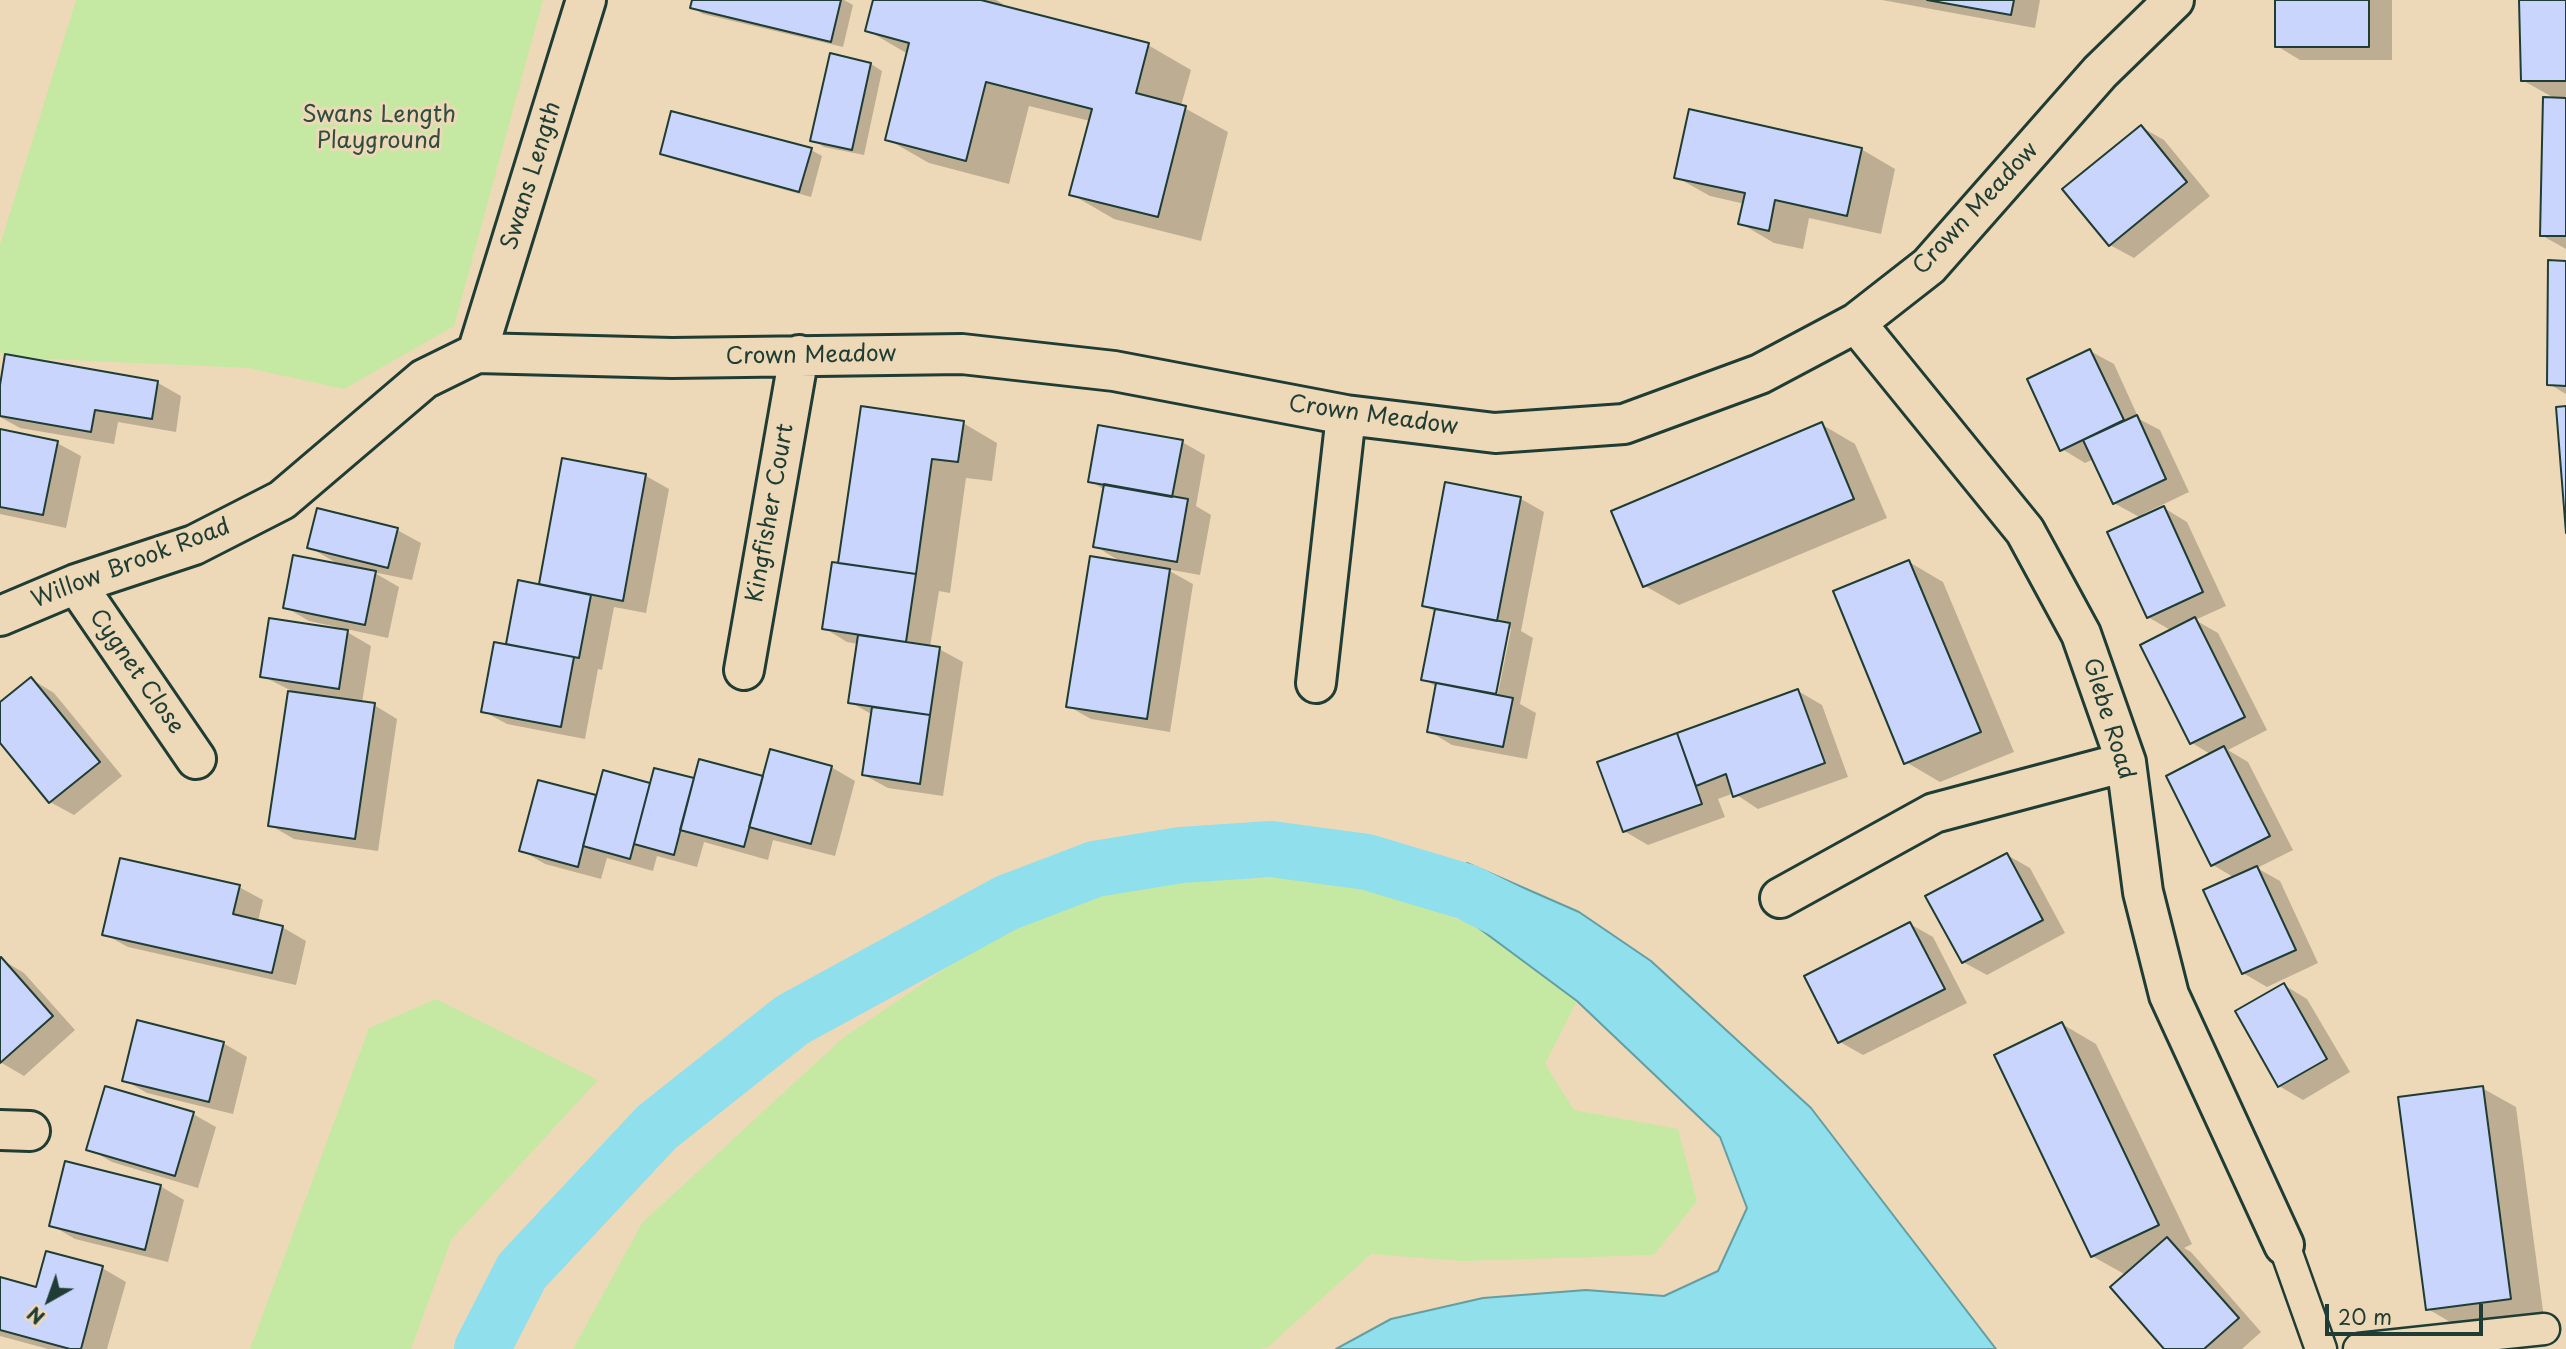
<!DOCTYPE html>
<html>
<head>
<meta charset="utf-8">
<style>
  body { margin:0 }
  #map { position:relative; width:2566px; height:1349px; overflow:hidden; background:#edd9b7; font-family:"Playpen Sans",sans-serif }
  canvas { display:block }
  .north { position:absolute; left:14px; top:1265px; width:70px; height:70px; -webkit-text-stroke:5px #edd9b7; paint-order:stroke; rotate:220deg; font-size:19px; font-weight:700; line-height:28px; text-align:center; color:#1f3d34 }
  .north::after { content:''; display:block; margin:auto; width:24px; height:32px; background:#1f3d34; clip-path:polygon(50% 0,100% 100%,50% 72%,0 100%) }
  .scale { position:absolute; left:2325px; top:1304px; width:158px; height:32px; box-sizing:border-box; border:4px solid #1f3d34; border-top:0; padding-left:9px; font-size:21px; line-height:24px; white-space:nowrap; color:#1f3d34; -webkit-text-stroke:5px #edd9b7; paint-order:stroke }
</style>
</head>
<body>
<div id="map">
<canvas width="2566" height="1349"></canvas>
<div class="north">N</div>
<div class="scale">20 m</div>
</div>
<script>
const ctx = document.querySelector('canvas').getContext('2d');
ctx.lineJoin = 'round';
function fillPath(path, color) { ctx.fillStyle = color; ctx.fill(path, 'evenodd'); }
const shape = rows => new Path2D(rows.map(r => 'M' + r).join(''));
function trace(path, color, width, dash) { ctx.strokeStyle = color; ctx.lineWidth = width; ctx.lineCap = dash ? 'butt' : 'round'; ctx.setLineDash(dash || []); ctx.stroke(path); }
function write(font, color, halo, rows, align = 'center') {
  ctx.font = font + ' "Playpen Sans",sans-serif'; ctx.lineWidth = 6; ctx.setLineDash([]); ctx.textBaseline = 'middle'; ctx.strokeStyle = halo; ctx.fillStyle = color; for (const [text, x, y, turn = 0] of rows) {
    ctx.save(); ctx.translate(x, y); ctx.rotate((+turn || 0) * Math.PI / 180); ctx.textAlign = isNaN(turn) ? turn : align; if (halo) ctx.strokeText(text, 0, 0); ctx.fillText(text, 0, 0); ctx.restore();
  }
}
fillPath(shape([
  [76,0,543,0,454,326,344,389,248,368,24,358,0,353,0,245],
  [1340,877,1476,926,1577,1001,1545,1064,1574,1110,1678,1129,1697,1201,1654,1255,1463,1261,1371,1254,1268,1347,1259,1349,573,1349,642,1223,844,1037,1016,921,1153,880],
  [436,999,598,1080,451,1240,411,1349,250,1349,369,1028]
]), '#c5e9a2');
const water = shape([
  [1467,863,1579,912,1651,961,1811,1108,1996,1349,1336,1349,1391,1319,1483,1298,1586,1290,1664,1296,1718,1271,1747,1208,1720,1137,1577,1001,1476,926,1467,863]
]);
fillPath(water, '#90dfec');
trace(water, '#639ea2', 2);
fillPath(shape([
  [693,0,844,0,853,5,843,47,703,14,692,7],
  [875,0,996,0,1003,4,1002,7,1148,45,1191,70,1181,106,1228,132,1201,241,1114,219,1071,194,1090,121,1029,106,1009,184,929,163,887,139,908,54,867,30],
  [1882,0,2040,0,2035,28],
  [2277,0,2392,0,2392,60,2300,60,2277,46],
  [2521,0,2566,0,2566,249,2541,235,2556,99,2522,80],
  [871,64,882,71,864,155,824,147,812,140],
  [2141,127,2164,140,2210,196,2134,258,2110,245],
  [1861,149,1895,169,1881,234,1809,218,1803,249,1774,243,1740,223,1745,204,1710,196,1676,177],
  [811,150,822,156,811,197,673,159,662,153],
  [2566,262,2566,394,2549,384],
  [2090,351,2114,364,2139,419,2160,430,2189,492,2143,514,2145,517,2164,508,2187,522,2226,606,2195,620,2218,633,2267,730,2228,750,2248,762,2293,850,2257,868,2280,881,2318,963,2267,987,2243,973,2235,878,2213,865,2212,755,2192,743,2172,631,2148,617,2141,518,2114,503,2094,459,2085,463,2062,449],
  [7,356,158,383,181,396,176,432,118,422,114,444,20,428,0,417,0,395],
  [963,423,997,443,992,481,966,478,950,593,939,591,930,647,939,649,963,662,943,796,888,788,864,775,873,715,850,702,858,644,847,642,824,628,847,565,840,562],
  [1821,424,1855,444,1887,518,1679,605,1645,586],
  [0,431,57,443,81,456,66,528,0,514],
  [1182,442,1205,455,1196,506,1211,515,1200,575,1166,569,1193,584,1170,732,1091,719,1068,706,1123,563,1095,546,1105,490,1090,481],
  [564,461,646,476,669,489,646,613,614,607,602,670,598,669,585,739,507,724,483,711,507,646,519,582,540,586],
  [1446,484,1521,499,1544,512,1521,631,1533,638,1520,704,1536,713,1527,759,1452,745,1429,731,1437,687,1423,679,1436,612,1423,605],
  [1508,627,1511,629,1496,703,1493,702],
  [397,530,421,543,412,580,373,572,399,587,388,638,309,621,285,607,340,565,309,547],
  [1909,562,1943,582,2014,752,1940,782,1906,762],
  [347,632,371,646,362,703,374,705,397,719,378,851,294,839,270,825,290,690,262,676],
  [31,679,54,693,122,776,74,815,50,802,0,740,0,704],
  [1798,691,1822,705,1848,777,1758,809,1734,793,1718,799,1725,817,1648,845,1624,831,1599,763],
  [831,767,855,781,835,856,773,840,768,860,704,842,697,867,657,856,653,871,607,858,601,879,545,864,521,850,539,782,598,798,604,772,651,785,695,780,764,778],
  [2007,855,2030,868,2065,933,1987,975,1963,962],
  [239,887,263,900,258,921,282,927,306,941,296,985,128,947,104,934],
  [1910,924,1933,937,1967,1003,1863,1055,1840,1042],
  [1,959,24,973,75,1030,24,1076,0,1062],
  [2284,985,2307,999,2350,1072,2303,1100,2279,1086],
  [2062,1024,2096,1044,2192,1244,2184,1248,2191,1252,2261,1332,2242,1349,2167,1349,2126,1275,2092,1256],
  [223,1043,247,1057,233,1114,147,1093,124,1080],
  [2482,1088,2516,1107,2544,1318,2462,1329,2428,1309],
  [193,1114,216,1127,198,1188,112,1162,89,1149],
  [160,1186,184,1200,168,1262,75,1239,51,1225],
  [102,1268,126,1282,107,1349,48,1349,0,1336,0,1279,37,1290]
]), '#0003');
trace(shape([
  [482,1349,522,1271,657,1127,792,1020,1006,903,1095,869,1181,855,1271,849,1367,862,1467,892,1541,929]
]), '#90dfec', 56);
const building = shape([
  [692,0,841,0,831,42,690,8,692,0],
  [873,0,981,0,1149,43,1136,93,1186,106,1158,217,1069,195,1092,109,986,82,966,161,885,140,909,43,865,31,873,0],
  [1927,0,2014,0,2011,15,1927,0],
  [2275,0,2369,0,2369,47,2275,47,2275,0],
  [2519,0,2566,0,2566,81,2521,81,2519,0],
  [830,53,871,63,852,150,810,141,830,53],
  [2543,97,2566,98,2566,236,2540,236,2543,97],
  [1689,109,1862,148,1847,216,1775,200,1769,231,1738,224,1745,193,1674,178,1689,109],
  [671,111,812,148,799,192,660,154,671,111],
  [2141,125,2187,182,2109,246,2062,189,2141,125],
  [2548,260,2566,261,2566,386,2547,385,2548,260],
  [2090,349,2124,420,2060,451,2027,379,2090,349],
  [5,354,158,381,152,419,95,410,91,432,0,416,0,385,5,354],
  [861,406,964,421,958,462,932,459,916,574,838,563,861,406],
  [2566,406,2566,533,2556,407,2566,406],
  [2137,415,2166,479,2113,504,2083,440,2137,415],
  [1822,422,1854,499,1643,587,1611,511,1822,422],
  [1098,425,1183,440,1172,497,1088,482,1098,425],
  [0,429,58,441,43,515,0,507,0,429],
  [562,458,646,474,623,601,539,584,562,458],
  [1445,482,1521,497,1497,621,1422,606,1445,482],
  [1104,484,1188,499,1177,562,1093,547,1104,484],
  [2164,506,2203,592,2147,618,2107,532,2164,506],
  [317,508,398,528,388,568,307,548,317,508],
  [293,555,376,571,365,625,283,608,293,555],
  [1090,556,1170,569,1147,719,1066,707,1090,556],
  [1909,560,1981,732,1904,764,1833,591,1909,560],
  [832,562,916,574,906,642,822,629,832,562],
  [518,580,591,595,579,658,506,644,518,580],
  [1435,609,1510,623,1496,694,1421,680,1435,609],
  [2195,617,2245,717,2190,744,2140,645,2195,617],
  [269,618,348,630,339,689,260,677,269,618],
  [858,635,940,647,930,715,848,703,858,635],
  [494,642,574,657,561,727,481,712,494,642],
  [31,677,100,762,49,803,0,743,0,702,31,677],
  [1436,683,1513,698,1503,747,1427,732,1436,683],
  [1798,689,1825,763,1733,797,1726,774,1696,786,1677,733,1798,689],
  [288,691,375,703,355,839,268,826,288,691],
  [872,707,930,715,920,784,862,775,872,707],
  [1677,733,1702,804,1623,832,1597,762,1677,733],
  [2224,746,2270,836,2211,866,2166,776,2224,746],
  [770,749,832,766,811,844,749,827,770,749],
  [699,759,763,776,744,847,680,830,699,759],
  [654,768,694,778,674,855,634,844,654,768],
  [603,770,650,783,630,859,583,846,603,770],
  [538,780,596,795,578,867,519,851,538,780],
  [2007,853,2043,920,1962,963,1925,896,2007,853],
  [120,858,240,885,233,914,283,926,272,973,102,935,120,858],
  [2257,866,2296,950,2242,974,2203,890,2257,866],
  [1910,922,1945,989,1838,1043,1804,976,1910,922],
  [1,957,53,1016,0,1063,0,958,1,957],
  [2284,983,2327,1059,2278,1087,2235,1011,2284,983],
  [137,1020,224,1042,209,1102,122,1081,137,1020],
  [2062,1022,2159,1225,2091,1257,1994,1055,2062,1022],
  [105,1086,194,1112,175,1176,86,1150,105,1086],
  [2483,1086,2511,1299,2426,1310,2398,1097,2483,1086],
  [65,1161,161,1185,145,1250,49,1226,65,1161],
  [2167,1237,2239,1318,2204,1349,2164,1349,2110,1287,2167,1237],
  [46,1251,103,1266,81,1349,70,1349,0,1330,0,1277,36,1287,46,1251]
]);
fillPath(building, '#cad5fd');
trace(building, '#1f3d34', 2);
const service = shape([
  [2284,1245,2321,1349],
  [2359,1349,2544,1329]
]);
const minor = shape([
  [1856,323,2025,531,2081,634,2126,762,2143,892,2169,995,2284,1245],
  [477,353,586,0],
  [76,584,196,759],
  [0,616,76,584,194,545,282,500,424,379,477,353,672,358,962,354,1114,371,1346,415,1495,433,1624,424,1760,374,1856,323,1929,266,2100,72,2174,0],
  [744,670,799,355],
  [1316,683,1346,415],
  [1780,898,1934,813,2126,762],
  [0,1130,30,1131]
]);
trace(service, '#1f3d34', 35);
trace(minor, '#1f3d34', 44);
trace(service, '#edd9b7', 30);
trace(minor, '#edd9b7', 38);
write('23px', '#304e3f', '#edd9b7', [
  ["Swans Length",379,116],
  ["Playground",379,142]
]);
write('23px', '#1f3d34', '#edd9b7', [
  ["Swans Length",532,176,-73],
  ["Crown Meadow",1976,209,-47],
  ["Crown Meadow",811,356,-1],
  ["Crown Meadow",1373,416,8],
  ["Kingfisher Court",771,513,-80],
  ["Willow Brook Road",131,564,-21],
  ["Cygnet Close",136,672,55],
  ["Glebe Road",2108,719,73]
]);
</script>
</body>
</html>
